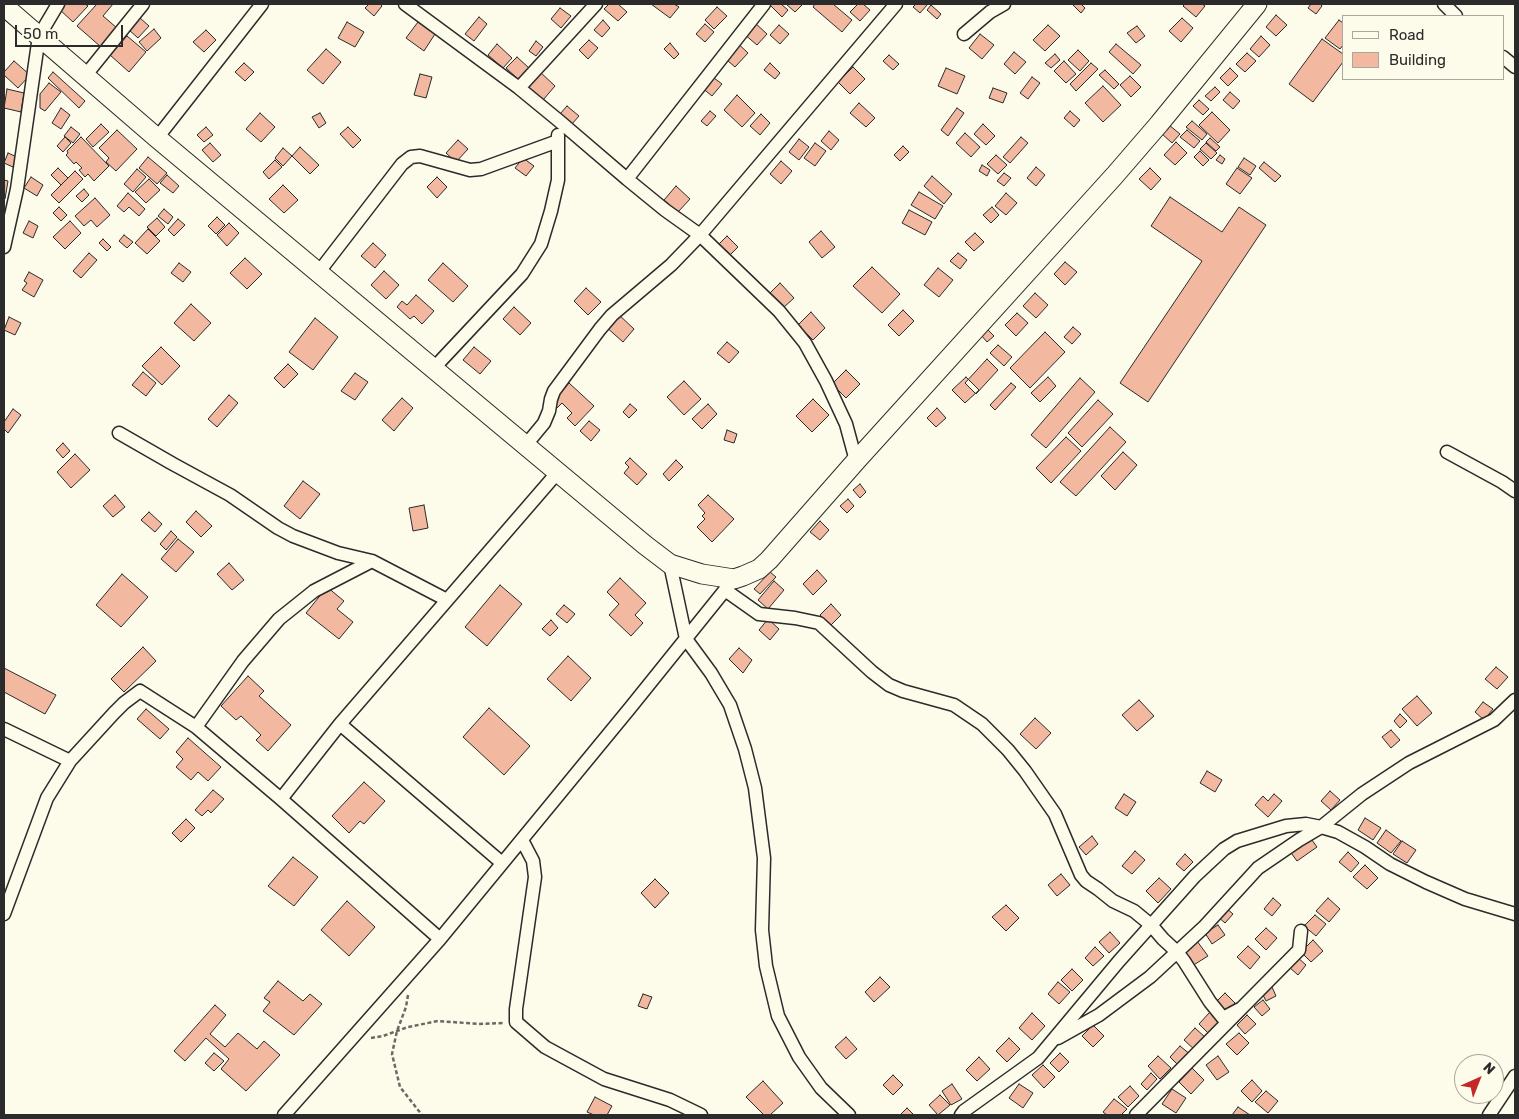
<!DOCTYPE html>
<html>
<head>
<meta charset="utf-8">
<style>
  body { margin:0 }
  #map { position:relative; width:1519px; height:1119px; overflow:hidden; background:#fdfbea; font-family:Rubik,sans-serif }
  canvas { display:block }
  .frame { position:absolute; inset:0; border:5px solid #2b2b2b; pointer-events:none }
  .legend { position:absolute; left:1342px; top:15px; width:162px; height:65px; box-sizing:border-box; background:#fdfbea; border:1px solid #a9a89e; margin:0; padding:6px 9px; list-style:none; font-size:15px; color:#2b2b2b }
  .legend li { display:flex; align-items:center; gap:10px; height:25px }
  .legend b { width:25px; border:1px solid #a9a89e }
  .north { position:absolute; left:1454px; top:1054px; width:50px; height:50px; box-sizing:border-box; background:#fdfbea; border:1px solid #a9a89e; border-radius:50%; rotate:44deg; font-size:14px; font-weight:700; line-height:20px; text-align:center; color:#2b2b2b }
  .north::after { content:''; display:block; margin:auto; width:18px; height:22px; background:#c62828; clip-path:polygon(50% 0,100% 100%,50% 72%,0 100%) }
  .scale { position:absolute; left:15px; top:25px; width:108px; height:22px; box-sizing:border-box; border:2px solid #2b2b2b; border-top:0; padding-left:6px; font-size:15px; line-height:18px; white-space:nowrap; color:#2b2b2b; -webkit-text-stroke:4px #fdfbea; paint-order:stroke }
</style>
</head>
<body>
<div id="map">
<canvas width="1519" height="1119"></canvas>
<div class="frame"></div>
<ul class="legend">
<li><b style="height:6px;background:#fdfbea"></b>Road</li>
<li><b style="height:14px;background:#f2b8a0"></b>Building</li>
</ul>
<div class="north">N</div>
<div class="scale">50 m</div>
</div>
<script>
const ctx = document.querySelector('canvas').getContext('2d');
ctx.lineJoin = 'round';
function fillPath(path, color) { ctx.fillStyle = color; ctx.fill(path, 'evenodd'); }
const shape = rows => new Path2D(rows.map(r => 'M' + r).join(''));
function trace(path, color, width, dash) { ctx.strokeStyle = color; ctx.lineWidth = width; ctx.lineCap = dash ? 'butt' : 'round'; ctx.setLineDash(dash || []); ctx.stroke(path); }
const building = shape([
  [64,4,85,4,88,6,73,22,59,9,64,4],
  [97,4,113,4,103,16,117,28,101,47,77,26,97,4],
  [369,4,380,4,382,6,374,16,365,8,369,4],
  [609,4,618,4,627,12,618,21,604,9,609,4],
  [651,4,674,4,679,7,670,18,651,4],
  [771,4,781,4,788,10,782,17,770,5,771,4],
  [786,4,803,4,795,12,786,4],
  [815,4,833,4,852,20,842,32,813,7,815,4],
  [858,4,863,4,870,10,860,21,850,12,858,4],
  [913,4,928,4,920,13,913,7,915,5,913,4],
  [1074,4,1081,4,1085,8,1081,13,1073,5,1074,4],
  [1185,4,1202,4,1205,6,1196,17,1183,6,1185,4],
  [1311,4,1320,4,1322,6,1316,14,1308,8,1311,4],
  [931,5,941,14,937,19,927,10,931,5],
  [717,7,727,16,714,29,705,20,717,7],
  [560,8,571,16,561,28,551,19,560,8],
  [1276,15,1287,25,1276,36,1266,27,1276,15],
  [479,17,487,24,474,41,465,34,479,17],
  [140,18,149,26,138,38,129,30,140,18],
  [1182,18,1193,28,1181,42,1169,31,1182,18],
  [603,20,610,28,602,37,594,30,603,20],
  [1339,20,1343,23,1343,45,1340,49,1325,38,1339,20],
  [347,22,364,32,355,47,338,38,347,22],
  [418,22,435,34,424,51,406,38,418,22],
  [754,22,767,34,757,45,744,34,754,22],
  [705,24,714,32,705,42,696,34,705,24],
  [779,25,789,34,780,44,770,35,779,25],
  [1048,25,1060,36,1045,51,1033,40,1048,25],
  [1137,26,1145,36,1136,43,1127,33,1137,26],
  [154,29,161,38,147,51,139,42,154,29],
  [206,30,216,40,204,52,193,42,206,30],
  [980,34,994,45,982,59,969,48,980,34],
  [127,36,146,52,129,72,110,55,127,36],
  [1261,36,1270,45,1259,57,1250,49,1261,36],
  [733,39,748,53,735,67,720,54,733,39],
  [1322,39,1343,54,1343,62,1313,102,1289,84,1322,39],
  [589,40,598,48,588,59,579,50,589,40],
  [536,41,543,47,536,56,529,51,536,41],
  [670,43,679,54,674,59,664,49,670,43],
  [497,44,512,58,503,68,488,55,497,44],
  [1116,44,1141,65,1133,74,1109,52,1116,44],
  [326,49,341,62,323,84,307,70,326,49],
  [1078,50,1089,61,1080,71,1068,60,1078,50],
  [1014,52,1026,62,1015,74,1004,64,1014,52],
  [1247,53,1256,61,1245,72,1236,64,1247,53],
  [1055,54,1060,60,1051,68,1045,63,1055,54],
  [889,55,899,64,893,70,883,61,889,55],
  [517,57,529,68,518,79,506,68,517,57],
  [14,61,30,75,18,88,4,75,4,72,14,61],
  [1064,61,1076,74,1066,83,1054,71,1064,61],
  [244,63,254,72,245,81,235,72,244,63],
  [770,63,780,73,775,79,764,70,770,63],
  [1091,63,1098,69,1076,91,1070,84,1091,63],
  [853,67,865,79,850,94,838,82,853,67],
  [946,68,965,76,957,94,938,86,946,68],
  [1230,68,1238,76,1228,86,1220,78,1230,68],
  [1105,70,1119,84,1114,89,1099,75,1105,70],
  [539,71,555,86,543,100,526,85,539,71],
  [53,72,85,101,79,108,48,78,53,72],
  [420,74,432,77,426,98,414,95,420,74],
  [710,75,722,84,712,96,701,87,710,75],
  [1130,76,1141,87,1131,97,1120,85,1130,76],
  [1032,77,1040,83,1028,99,1020,93,1032,77],
  [49,83,61,92,45,111,40,108,40,94,49,83],
  [1103,86,1121,105,1103,122,1085,103,1103,86],
  [1215,87,1220,92,1211,101,1205,96,1215,87],
  [993,88,1007,93,1003,103,989,98,993,88],
  [7,89,24,93,21,112,4,108,7,89],
  [1230,92,1240,101,1233,109,1223,100,1230,92],
  [737,95,755,113,742,127,724,110,737,95],
  [1199,100,1209,109,1203,115,1193,106,1199,100],
  [859,103,875,118,866,127,850,113,859,103],
  [567,106,579,116,572,124,560,114,567,106],
  [61,108,70,115,61,129,52,123,61,108],
  [957,108,964,113,948,136,941,130,957,108],
  [710,111,716,116,707,126,701,121,710,111],
  [1070,111,1080,120,1074,127,1064,118,1070,111],
  [1212,112,1230,130,1218,143,1199,125,1212,112],
  [260,113,275,127,261,142,246,129,260,113],
  [320,113,326,123,319,128,312,117,320,113],
  [761,114,770,123,760,135,750,126,761,114],
  [1192,121,1207,134,1202,140,1186,127,1192,121],
  [101,124,109,132,93,147,86,139,101,124],
  [983,124,995,136,986,145,974,134,983,124],
  [1169,125,1180,134,1172,143,1161,133,1169,125],
  [71,127,80,134,73,143,64,136,71,127],
  [206,127,213,135,204,142,197,135,206,127],
  [348,127,361,140,353,148,340,134,348,127],
  [117,130,137,149,116,171,106,162,109,158,99,148,117,130],
  [1187,130,1200,141,1194,148,1180,137,1187,130],
  [829,131,839,140,831,150,821,141,829,131],
  [965,133,980,147,971,157,956,143,965,133],
  [65,137,71,143,63,152,57,146,65,137],
  [81,137,109,166,94,181,88,174,85,177,79,170,82,168,76,162,74,164,66,155,68,153,67,151,81,137],
  [1021,137,1028,143,1010,163,1003,157,1021,137],
  [1210,138,1220,147,1216,151,1206,142,1210,138],
  [799,139,809,147,799,160,789,152,799,139],
  [458,140,468,149,456,162,446,153,458,140],
  [1176,142,1187,153,1175,165,1164,155,1176,142],
  [210,143,221,155,213,162,202,150,210,143],
  [815,143,826,151,815,166,804,158,815,143],
  [1206,143,1217,153,1211,159,1200,149,1206,143],
  [903,146,909,152,900,161,894,155,903,146],
  [300,147,319,165,310,174,292,156,300,147],
  [283,148,292,156,283,166,275,158,283,148],
  [1200,151,1209,160,1203,166,1194,157,1200,151],
  [8,153,17,157,13,167,4,163,8,153],
  [996,155,1007,165,998,174,987,164,996,155],
  [1220,155,1225,159,1222,164,1216,160,1220,155],
  [148,157,167,173,157,184,139,168,148,157],
  [523,158,534,166,526,176,515,168,523,158],
  [1244,158,1256,166,1250,175,1238,167,1244,158],
  [275,160,282,167,269,179,263,172,275,160],
  [781,161,792,171,781,184,770,174,781,161],
  [1264,162,1281,176,1275,182,1259,168,1264,162],
  [982,165,990,170,987,176,979,171,982,165],
  [1036,167,1045,175,1036,186,1027,178,1036,167],
  [58,168,68,178,61,185,51,175,58,168],
  [1150,168,1161,179,1151,190,1139,179,1150,168],
  [1237,168,1252,178,1240,194,1226,184,1237,168],
  [137,169,146,177,133,192,124,184,137,169],
  [75,171,83,179,59,203,51,195,75,171],
  [1004,173,1011,178,1004,186,997,181,1004,173],
  [167,175,179,186,173,193,160,183,167,175],
  [932,176,952,194,944,204,924,186,932,176],
  [31,177,43,185,37,196,24,188,31,177],
  [437,177,447,187,437,198,427,187,437,177],
  [149,179,160,190,146,203,135,192,149,179],
  [4,180,8,181,5,199,4,199,4,180],
  [283,185,298,200,284,213,269,199,283,185],
  [676,186,690,199,678,212,664,200,676,186],
  [84,189,89,195,82,202,76,196,84,189],
  [919,192,943,206,935,219,911,205,919,192],
  [128,193,145,209,139,216,129,207,124,212,117,206,128,193],
  [1006,193,1017,203,1006,215,995,206,1006,193],
  [1170,197,1222,232,1239,207,1266,225,1148,402,1120,383,1202,261,1151,226,1170,197],
  [95,198,110,215,97,227,91,220,84,226,75,216,95,198],
  [59,207,67,215,61,221,53,213,59,207],
  [992,207,999,215,991,223,983,215,992,207],
  [164,209,173,217,168,224,158,216,164,209],
  [909,210,932,222,925,235,902,223,909,210],
  [217,217,225,225,216,234,208,226,217,217],
  [157,218,165,227,156,236,147,227,157,218],
  [178,219,185,225,174,236,168,230,178,219],
  [29,221,38,226,33,238,23,233,29,221],
  [70,221,81,233,65,249,53,237,70,221],
  [229,223,239,233,227,246,217,235,229,223],
  [148,229,160,241,147,254,135,243,148,229],
  [821,231,835,247,822,258,809,242,821,231],
  [975,233,984,242,974,251,965,242,975,233],
  [124,235,133,242,127,248,119,241,124,235],
  [727,236,738,247,729,256,718,245,727,236],
  [103,239,111,247,107,251,99,243,103,239],
  [373,243,386,255,375,268,361,256,373,243],
  [89,253,97,260,81,278,73,271,89,253],
  [958,253,967,260,960,269,950,261,958,253],
  [245,258,262,274,247,289,230,273,245,258],
  [1065,262,1077,272,1065,285,1054,274,1065,262],
  [179,263,191,272,183,282,171,273,179,263],
  [443,263,468,286,453,302,428,280,443,263],
  [872,267,900,294,882,313,853,286,872,267],
  [938,268,953,280,939,297,924,285,938,268],
  [384,271,399,285,386,299,371,285,384,271],
  [29,272,43,280,34,297,22,290,27,283,24,281,29,272],
  [780,283,794,298,783,308,769,294,780,283],
  [586,288,601,302,588,315,574,301,586,288],
  [1035,293,1048,305,1036,318,1023,306,1035,293],
  [416,295,434,311,422,324,414,316,410,319,397,307,402,301,407,305,416,295],
  [191,304,211,323,194,341,174,323,191,304],
  [514,307,531,323,520,335,503,319,514,307],
  [903,310,914,321,899,336,888,325,903,310],
  [811,312,825,328,813,340,798,325,811,312],
  [617,313,634,329,623,342,605,326,617,313],
  [1017,313,1028,323,1016,336,1005,325,1017,313],
  [9,317,21,323,15,335,4,330,9,317],
  [315,318,338,337,313,370,289,352,315,318],
  [1073,327,1081,334,1072,344,1064,337,1073,327],
  [987,329,994,336,987,342,981,335,987,329],
  [1045,332,1065,352,1030,388,1010,368,1045,332],
  [727,342,739,352,729,363,717,353,727,342],
  [998,345,1012,357,1004,366,990,353,998,345],
  [161,347,180,366,162,385,142,366,161,347],
  [474,347,491,361,480,374,463,360,474,347],
  [987,359,998,370,976,394,965,383,987,359],
  [288,364,298,374,284,388,274,378,288,364],
  [846,370,860,384,846,398,832,384,846,370],
  [143,372,156,383,146,396,132,385,143,372],
  [355,373,368,382,355,400,341,391,355,373],
  [966,377,979,390,965,403,952,390,966,377],
  [1048,377,1056,386,1040,402,1031,393,1048,377],
  [1080,378,1095,392,1046,448,1031,435,1080,378],
  [684,381,701,399,684,415,667,397,684,381],
  [569,383,594,406,575,426,567,418,572,413,562,403,557,408,551,403,569,383],
  [1011,383,1016,387,995,410,990,405,1011,383],
  [229,395,238,403,217,427,208,419,229,395],
  [402,398,413,408,394,431,382,420,402,398],
  [813,399,829,415,812,432,796,416,813,399],
  [1098,400,1113,414,1082,447,1068,433,1098,400],
  [630,404,637,410,629,418,623,412,630,404],
  [708,404,717,414,702,429,692,419,708,404],
  [937,408,946,418,936,427,927,418,937,408],
  [13,409,21,415,8,433,4,429,4,422,13,409],
  [589,421,600,430,591,441,580,431,589,421],
  [1110,427,1126,442,1076,496,1060,482,1110,427],
  [727,430,737,434,734,443,724,440,727,430],
  [1066,437,1081,451,1051,483,1036,468,1066,437],
  [63,443,70,451,63,458,56,450,63,443],
  [1123,452,1137,465,1115,490,1101,476,1123,452],
  [75,454,90,470,71,488,57,472,75,454],
  [630,458,647,474,637,485,624,473,629,467,625,463,630,458],
  [676,460,683,467,669,481,663,474,676,460],
  [303,481,320,494,300,519,284,506,303,481],
  [860,484,866,492,860,498,853,490,860,484],
  [115,495,125,507,113,517,103,506,115,495],
  [708,495,734,519,712,542,697,527,705,519,702,516,705,513,698,505,708,495],
  [848,499,854,506,847,513,840,506,848,499],
  [424,505,428,528,413,531,409,508,424,505],
  [196,511,212,526,201,537,186,522,196,511],
  [149,512,162,524,155,532,141,520,149,512],
  [820,521,829,530,820,540,810,532,820,521],
  [171,531,177,537,166,550,160,544,171,531],
  [178,539,194,552,176,572,161,559,178,539],
  [229,563,244,580,232,590,217,574,229,563],
  [817,570,827,581,813,595,803,584,817,570],
  [770,572,776,577,760,594,754,589,770,572],
  [122,574,148,597,121,627,96,605,122,574],
  [620,578,646,603,635,615,643,623,631,636,609,615,619,604,607,592,620,578],
  [774,581,784,590,768,609,758,600,774,581],
  [500,585,522,604,487,646,465,627,500,585],
  [327,587,344,601,337,609,353,622,339,639,306,613,327,587],
  [831,604,841,615,830,626,820,615,831,604],
  [564,605,575,614,567,623,556,614,564,605],
  [768,619,779,629,770,640,759,630,768,619],
  [551,620,558,628,550,636,542,629,551,620],
  [143,647,156,661,124,692,111,679,143,647],
  [739,648,752,660,743,673,729,659,739,648],
  [568,656,591,678,571,701,547,679,568,656],
  [1496,667,1508,677,1497,689,1485,679,1496,667],
  [4,668,56,695,45,714,4,692,4,668],
  [248,676,264,691,259,696,291,725,268,751,256,740,261,735,241,716,236,720,221,706,248,676],
  [1417,696,1432,713,1417,726,1402,709,1417,696],
  [1139,700,1154,716,1137,731,1122,715,1139,700],
  [1483,702,1493,709,1484,720,1475,712,1483,702],
  [489,708,530,746,504,775,463,737,489,708],
  [146,709,169,729,160,739,137,719,146,709],
  [1400,714,1407,721,1400,728,1394,721,1400,714],
  [1035,718,1051,733,1036,749,1020,734,1035,718],
  [1391,730,1400,740,1391,748,1382,737,1391,730],
  [188,738,221,767,208,781,198,772,191,780,176,767,183,759,176,752,188,738],
  [1207,771,1222,780,1215,792,1200,783,1207,771],
  [364,782,385,801,364,824,360,821,349,833,332,816,364,782],
  [213,790,224,799,211,813,208,810,202,816,195,810,213,790],
  [1330,791,1340,800,1331,810,1321,801,1330,791],
  [1124,794,1136,802,1127,816,1115,808,1124,794],
  [1274,794,1282,801,1268,817,1255,805,1263,796,1268,801,1274,794],
  [1365,818,1381,828,1373,840,1358,830,1365,818],
  [186,819,195,828,181,842,172,833,186,819],
  [1386,830,1401,841,1391,853,1377,843,1386,830],
  [1092,836,1098,844,1086,855,1079,847,1092,836],
  [1309,836,1317,847,1297,861,1289,850,1309,836],
  [1402,841,1416,850,1407,863,1393,854,1402,841],
  [1135,851,1145,860,1132,874,1122,866,1135,851],
  [1348,852,1359,863,1351,872,1339,862,1348,852],
  [1185,854,1193,862,1184,871,1176,864,1185,854],
  [293,857,318,877,294,906,268,886,293,857],
  [1365,865,1378,878,1367,889,1353,877,1365,865],
  [1061,874,1070,885,1057,896,1048,885,1061,874],
  [1159,878,1171,889,1158,903,1146,891,1159,878],
  [655,879,669,893,655,908,641,893,655,879],
  [1273,898,1281,905,1272,916,1264,909,1273,898],
  [1328,898,1340,909,1329,922,1316,911,1328,898],
  [347,901,375,927,349,956,321,930,347,901],
  [1006,905,1019,918,1006,931,992,917,1006,905],
  [1225,907,1233,914,1225,923,1217,916,1225,907],
  [1315,915,1326,924,1316,936,1304,926,1315,915],
  [1218,925,1225,935,1212,944,1205,933,1218,925],
  [1266,928,1277,938,1266,950,1255,939,1266,928],
  [1110,932,1120,943,1109,953,1099,942,1110,932],
  [1313,940,1323,951,1311,962,1301,952,1313,940],
  [1197,941,1208,956,1192,966,1182,951,1197,941],
  [1248,946,1260,957,1250,969,1237,957,1248,946],
  [1095,947,1104,956,1093,966,1085,958,1095,947],
  [1297,957,1306,965,1298,975,1289,967,1297,957],
  [1072,969,1083,980,1072,991,1061,980,1072,969],
  [880,977,890,987,874,1002,865,992,880,977],
  [278,981,303,1001,310,994,322,1004,294,1035,263,1011,270,1002,264,998,278,981],
  [1058,982,1070,992,1059,1004,1048,994,1058,982],
  [1272,987,1276,996,1266,1001,1262,993,1272,987],
  [1225,993,1235,1003,1225,1013,1215,1003,1225,993],
  [643,994,652,997,647,1009,638,1006,643,994],
  [1263,1000,1270,1009,1262,1016,1254,1007,1263,1000],
  [215,1005,226,1015,210,1034,225,1047,238,1033,257,1049,264,1041,280,1055,246,1091,221,1069,229,1059,206,1038,185,1061,174,1051,215,1005],
  [1210,1012,1220,1021,1209,1034,1199,1024,1210,1012],
  [1032,1013,1045,1026,1032,1040,1019,1028,1032,1013],
  [1247,1015,1256,1024,1245,1034,1237,1025,1247,1015],
  [1093,1025,1104,1036,1093,1047,1082,1036,1093,1025],
  [1195,1028,1206,1038,1195,1050,1184,1040,1195,1028],
  [1239,1033,1249,1043,1237,1055,1226,1044,1239,1033],
  [846,1037,857,1049,846,1059,835,1047,846,1037],
  [1009,1038,1020,1049,1007,1062,996,1051,1009,1038],
  [1180,1046,1191,1055,1180,1067,1170,1057,1180,1046],
  [214,1053,224,1061,214,1071,205,1063,214,1053],
  [1060,1053,1069,1062,1059,1072,1050,1063,1060,1053],
  [1158,1056,1171,1068,1160,1079,1148,1066,1158,1056],
  [1218,1056,1229,1072,1217,1080,1206,1065,1218,1056],
  [979,1057,990,1069,977,1081,966,1070,979,1057],
  [1043,1065,1055,1077,1044,1088,1032,1075,1043,1065],
  [1192,1068,1204,1080,1191,1094,1179,1082,1192,1068],
  [1151,1073,1157,1079,1147,1090,1141,1084,1151,1073],
  [893,1075,903,1085,893,1095,883,1085,893,1075],
  [1252,1080,1262,1091,1252,1102,1241,1091,1252,1080],
  [763,1081,783,1103,770,1115,764,1115,746,1097,763,1081],
  [952,1084,962,1099,951,1105,942,1091,952,1084],
  [1019,1084,1033,1093,1023,1108,1009,1098,1019,1084],
  [1130,1086,1139,1096,1128,1107,1118,1097,1130,1086],
  [1172,1089,1186,1098,1176,1113,1162,1104,1172,1089],
  [1266,1091,1278,1101,1268,1113,1255,1102,1266,1091],
  [940,1095,950,1105,938,1115,929,1105,940,1095],
  [595,1097,612,1106,607,1115,594,1115,587,1112,595,1097],
  [1114,1099,1127,1109,1121,1115,1107,1115,1103,1112,1114,1099],
  [1238,1107,1250,1115,1232,1115,1238,1107],
  [907,1108,914,1115,900,1115,907,1108]
]);
fillPath(building, '#f2b8a0');
trace(building, '#2b2b2b', 1);
const street = shape([
  [405,4,519,88,558,120,627,179,665,210,700,235,779,311,805,343,826,381,846,424,856,461],
  [1444,4,1456,16],
  [964,34,990,12,1004,4],
  [1503,57,1515,67],
  [85,76,143,4],
  [519,88,596,4],
  [157,138,262,4],
  [627,179,764,4],
  [4,247,17,189,39,36,58,4],
  [318,273,402,164,411,157,420,156,470,170,481,169,558,141],
  [433,369,522,274,541,244,551,211,558,180,558,135],
  [119,433,173,464,230,495,278,528,293,536,338,553,372,561,447,600],
  [525,446,544,423,549,411,551,399,554,391,600,329,612,315,671,265,700,235,896,4],
  [1447,452,1502,482,1515,491],
  [670,564,686,639,711,673,730,705,745,749,755,788,764,858,762,930,766,966,778,1016,799,1057,821,1088,849,1115],
  [725,590,759,614,795,618,819,623,872,672,889,685,903,691,954,705,982,724,1008,750,1025,771,1055,814,1081,875,1086,881,1098,889,1113,901,1134,911,1151,925,1163,939,1177,952,1184,961,1210,1002,1223,1018,1240,1009],
  [340,724,502,863],
  [196,727,243,661,279,619,314,591,372,561],
  [4,729,70,761],
  [281,799,340,724,557,473],
  [522,840,533,861,535,877,516,1009,516,1022,545,1047,604,1079,670,1100,701,1115],
  [4,914,47,798,70,761,114,713,124,703,140,691,196,727,281,799,440,939],
  [1058,1038,1099,1015,1150,977,1204,927,1258,868,1299,840,1321,827,1362,794,1409,763,1494,720,1515,700],
  [284,1115,440,939,630,708,729,585],
  [961,1115,964,1111,1038,1058,1119,961,1195,876,1224,849,1237,841,1286,826,1306,824,1321,827,1338,832,1365,847,1390,864,1426,882,1465,899,1515,914],
  [1136,1115,1299,950,1301,931],
  [1489,1115,1515,1076]
]);
const secondary = shape([
  [4,6,157,138,645,545,670,564,702,574,734,579,743,576,759,569,769,560,856,461,1115,175,1159,124,1257,4]
]);
trace(street, '#2b2b2b', 15);
trace(secondary, '#2b2b2b', 21);
trace(shape([
  [408,995,406,1007,397,1031,392,1054,400,1087,422,1115],
  [371,1038,383,1036,408,1027,438,1021,479,1024,503,1023]
]), '#6a6964', 2.5, [4, 2.5]);
trace(street, '#fdfbea', 12);
trace(secondary, '#fdfbea', 19);
</script>
</body>
</html>
